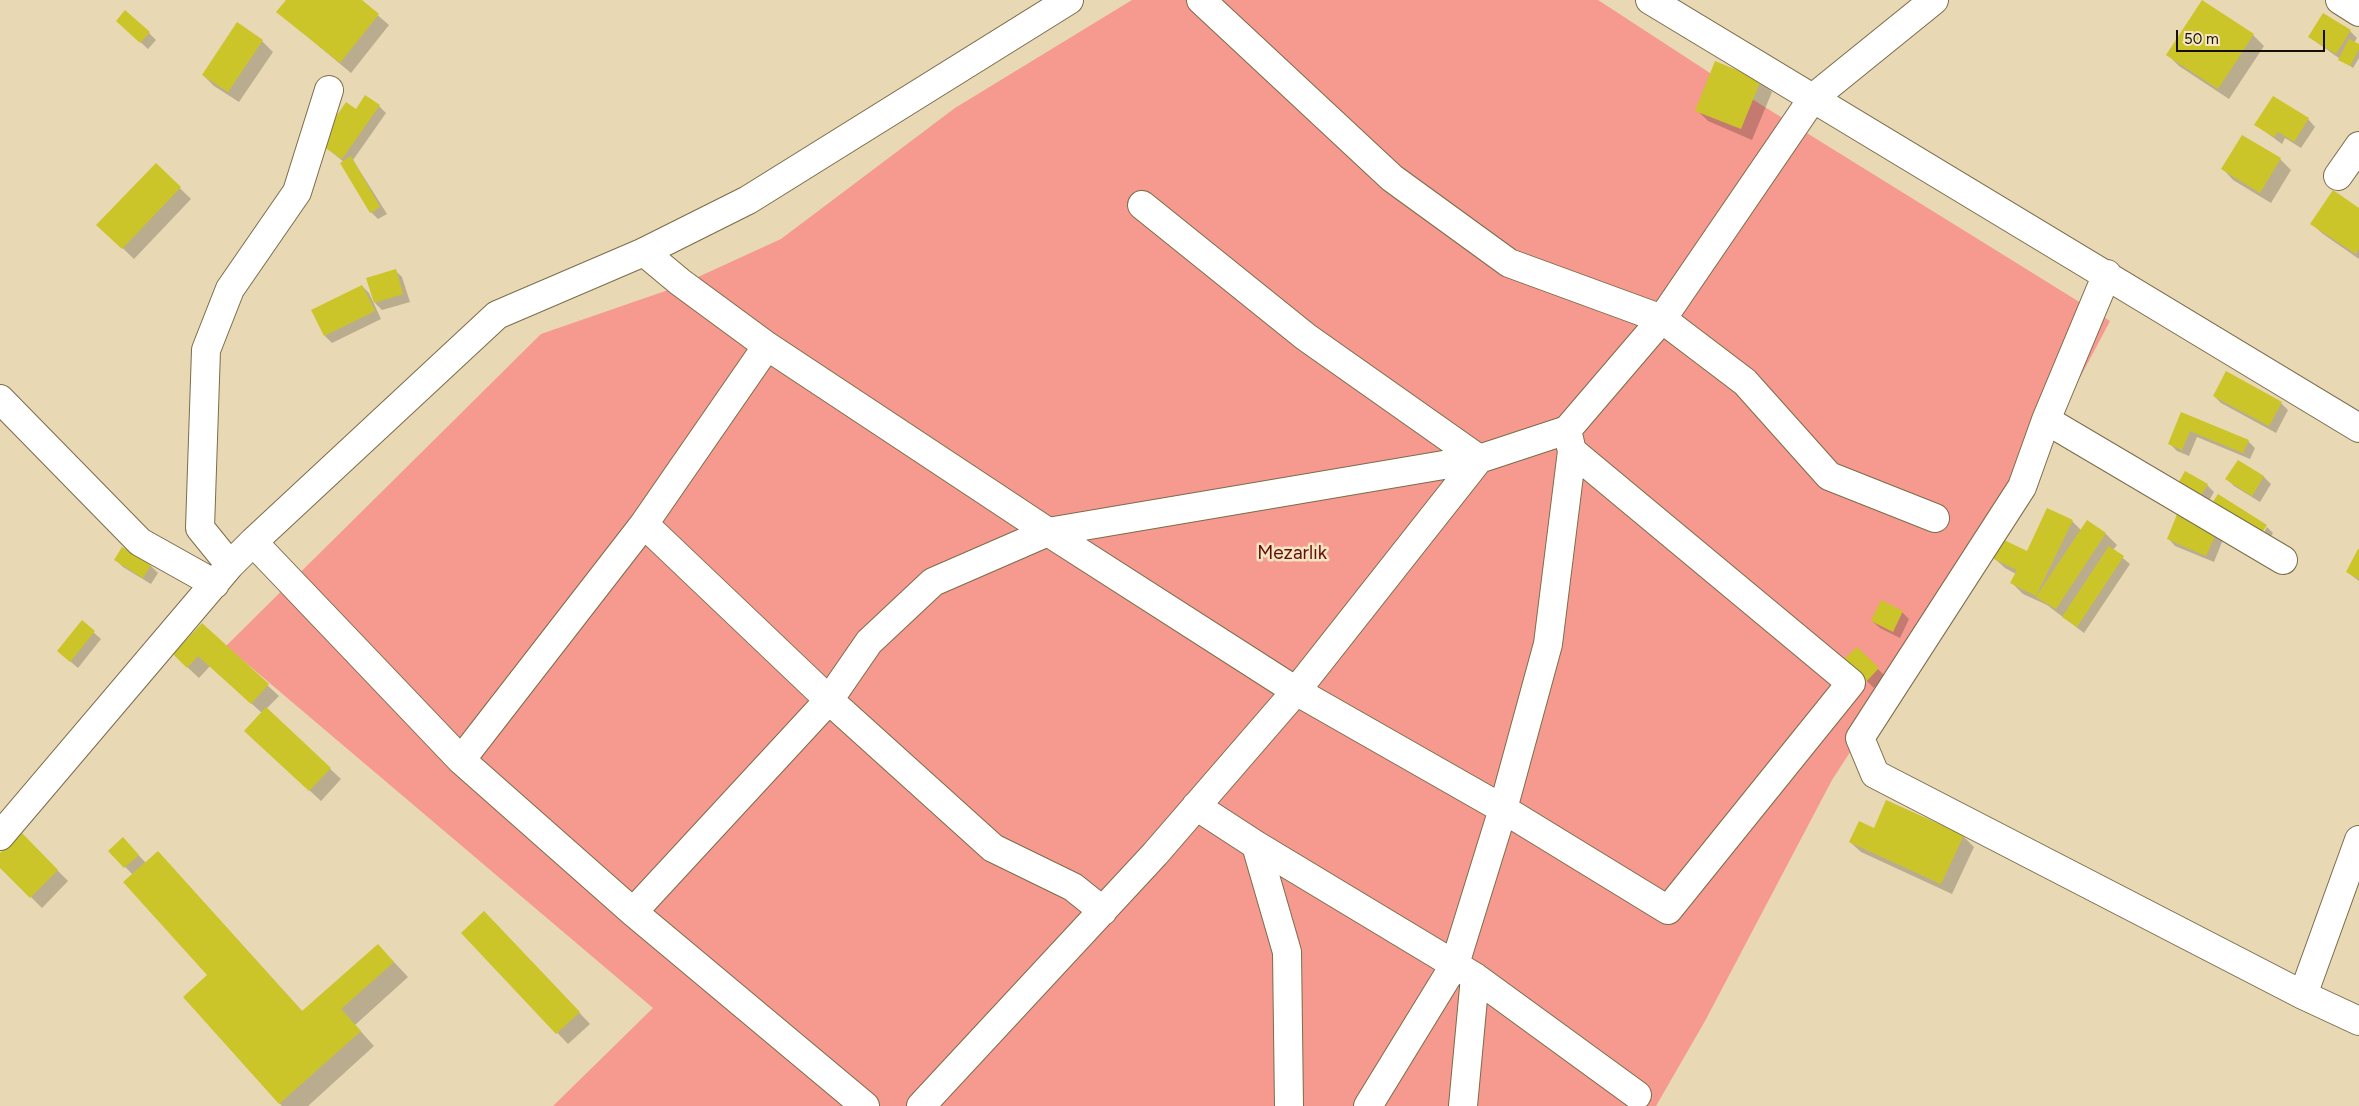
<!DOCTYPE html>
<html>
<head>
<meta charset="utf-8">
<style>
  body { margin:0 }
  #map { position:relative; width:2359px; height:1106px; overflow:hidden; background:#e8d8b3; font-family:Figtree,sans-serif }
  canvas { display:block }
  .scale { position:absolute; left:2176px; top:30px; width:149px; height:22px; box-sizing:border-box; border:2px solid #161004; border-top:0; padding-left:6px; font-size:15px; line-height:18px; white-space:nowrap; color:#161004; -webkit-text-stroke:4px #f5e5c0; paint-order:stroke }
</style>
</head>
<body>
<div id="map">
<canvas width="2359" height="1106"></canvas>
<div class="scale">50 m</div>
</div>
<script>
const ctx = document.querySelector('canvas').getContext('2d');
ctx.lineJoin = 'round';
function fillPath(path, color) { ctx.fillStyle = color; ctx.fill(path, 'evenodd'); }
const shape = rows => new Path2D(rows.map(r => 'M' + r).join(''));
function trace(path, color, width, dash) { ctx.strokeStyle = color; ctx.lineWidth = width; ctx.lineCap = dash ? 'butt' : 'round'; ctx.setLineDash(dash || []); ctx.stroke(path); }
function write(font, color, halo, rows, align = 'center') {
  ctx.font = font + ' Figtree,sans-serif'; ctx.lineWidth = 5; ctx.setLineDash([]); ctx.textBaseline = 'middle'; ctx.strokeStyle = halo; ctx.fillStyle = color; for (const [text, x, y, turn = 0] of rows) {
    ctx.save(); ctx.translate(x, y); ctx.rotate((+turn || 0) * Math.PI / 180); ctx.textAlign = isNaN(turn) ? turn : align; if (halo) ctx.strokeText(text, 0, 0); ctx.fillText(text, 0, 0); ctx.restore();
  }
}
fillPath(shape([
  [1132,0,1598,0,1710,73,2110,321,2022,487,1832,780,1705,1021,1656,1106,553,1106,653,1008,226,646,541,334,674,288,781,239,955,108]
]), '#f6998e');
fillPath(shape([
  [287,0,360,0,389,25,351,73,278,12],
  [2202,2,2253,35,2264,46,2229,99,2179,66,2168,55],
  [125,28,149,33,156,40,148,49],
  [2350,31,2357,38,2354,43,2359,46,2359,58,2353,68,2309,37],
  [262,41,273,52,239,102,214,86,203,75],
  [1761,81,1772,92,1752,140,1708,121,1697,110],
  [379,106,386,113,353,160,387,214,378,219,371,212,344,162,319,142,356,111],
  [2308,119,2315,127,2301,148,2285,138,2282,144,2256,125],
  [2280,159,2291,170,2271,203,2233,180,2223,169],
  [156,165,191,199,134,259,109,235],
  [2359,209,2359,259,2323,234,2312,224],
  [395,270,402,277,410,302,382,310,375,303],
  [362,286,369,293,381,319,332,343,325,336],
  [2214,396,2281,403,2288,410,2276,433,2221,403],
  [2182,414,2248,441,2255,448,2250,459,2197,437,2189,456,2177,451,2170,444],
  [2238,461,2264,477,2271,484,2260,502,2234,486,2227,479],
  [2207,485,2214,492,2206,506,2185,494],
  [2179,514,2224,537,2214,562,2175,546,2168,538],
  [2072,521,2082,531,2088,522,2106,534,2117,545,2113,550,2130,564,2084,633,2047,605,2023,594,2012,583,2016,574,2005,568,1994,558,2028,552],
  [2267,527,2273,533,2266,545,2259,541],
  [123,548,151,566,158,573,151,584,123,567,116,560],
  [2359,551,2359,581,2347,572],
  [1902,612,1909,619,1900,638,1880,628,1872,621],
  [82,622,101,639,78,668,58,651],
  [202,625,279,696,266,709,341,779,321,801,257,742,262,713,210,666,199,678,185,665],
  [1857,648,1885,676,1874,688,1845,660],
  [1874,829,1963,836,1974,847,1952,894,1861,852,1850,842],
  [21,834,68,881,42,908,0,866,0,855],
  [130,846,146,863,158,852,303,1012,392,960,408,977,355,1025,374,1046,308,1106,282,1106,184,997,209,976,133,875,110,851],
  [495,923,590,1024,568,1044,462,933]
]), '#0003');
fillPath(shape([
  [286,0,362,0,379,14,340,63,276,12],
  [2202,0,2254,34,2218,89,2166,55],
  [125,10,150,32,140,43,116,21],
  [2323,13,2351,30,2336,54,2308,37],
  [237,22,263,40,228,92,202,75],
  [2349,39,2359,44,2359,49,2350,66,2338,60],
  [1715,61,1761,80,1741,129,1695,111],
  [365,95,380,105,342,159,318,143,346,102,356,109],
  [2273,96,2309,118,2294,142,2278,132,2274,137,2254,125],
  [2242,135,2281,158,2260,193,2221,169],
  [351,156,380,207,370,213,340,163],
  [156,163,181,187,122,249,96,225],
  [2333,190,2359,208,2359,249,2356,254,2310,224],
  [396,269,403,294,374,303,366,278],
  [362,285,375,311,324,336,311,310],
  [2226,371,2282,402,2269,426,2213,396],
  [2181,412,2249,440,2243,453,2190,431,2182,450,2168,444],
  [2238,460,2264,476,2252,496,2225,479],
  [2185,471,2208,484,2198,500,2176,487],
  [2218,494,2267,525,2258,539,2209,508],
  [2047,508,2073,520,2036,596,2010,583,2017,570,1992,558,2002,539,2027,551],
  [2178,512,2218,529,2206,556,2167,539],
  [2087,520,2106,533,2056,609,2036,597],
  [2109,546,2124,556,2077,627,2062,617],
  [122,547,151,565,143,578,114,560],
  [2358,549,2359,549,2359,579,2346,572],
  [1881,600,1903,611,1893,632,1871,621],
  [82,620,95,631,70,662,57,651],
  [202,623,269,684,251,704,198,656,187,668,173,654],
  [1857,647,1879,668,1866,682,1843,660],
  [266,707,331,768,309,791,244,731],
  [1886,800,1964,835,1941,884,1849,842,1859,821,1874,828],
  [21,832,58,870,30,898,0,868,0,853],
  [123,837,139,855,124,868,108,851],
  [158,851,302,1011,378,944,394,962,341,1009,361,1031,279,1104,183,997,207,975,123,882],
  [484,911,580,1012,556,1034,461,933]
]), '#cbc529');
const minor = shape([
  [1201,0,1392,178,1509,263,1662,319,1745,382,1829,476,1935,518],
  [1650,0,2359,428],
  [2340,0,2359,12],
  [2338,176,2359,146],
  [1142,205,1306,337,1479,459],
  [644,252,680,282,767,346,1048,532,1296,691,1503,809,1668,910,1851,683,1572,451,1567,430],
  [2107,274,2046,420,2022,487,1860,738,1875,774,2303,995,2359,1021],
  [0,399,140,542,215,584],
  [2046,420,2283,560],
  [644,524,829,700,993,848,1073,887,1103,911],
  [253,542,461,760,633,912,865,1106],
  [230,565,200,528,206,350,230,289,297,192,329,90],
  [461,760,644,524,767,346],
  [1196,806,1256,845,1475,977,1637,1095],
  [0,836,230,565,253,542,497,315,644,252,748,200,1069,0],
  [1256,845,1287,952,1289,1106],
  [633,912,829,700,869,642,933,582,1048,532,1479,459],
  [2303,995,2359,840],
  [921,1106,1155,854,1296,691,1479,459,1567,430,1662,319,1813,98,1934,0],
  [1368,1106,1455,964,1503,809,1548,644,1572,451],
  [1463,1106,1475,977]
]);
trace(minor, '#7b6d4b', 30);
trace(minor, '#fff', 28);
write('19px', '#620f0e', '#f5e5c0', [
  ["Mezarlık",1292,553]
]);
</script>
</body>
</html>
